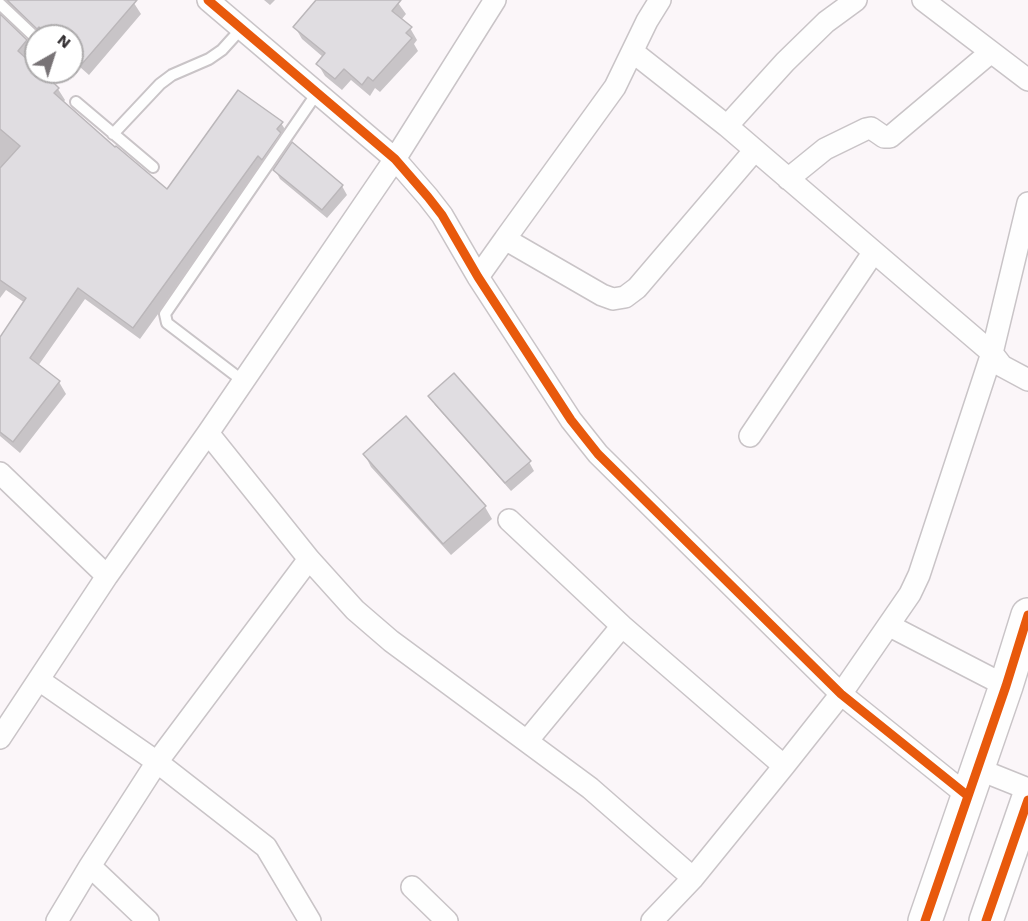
<!DOCTYPE html>
<html>
<head>
<meta charset="utf-8">
<style>
  body { margin:0 }
  #map { position:relative; width:1028px; height:921px; overflow:hidden; background:#fbf6f9; font-family:"Work Sans",sans-serif }
  canvas { display:block }
  .north { position:absolute; left:24px; top:24px; width:60px; height:60px; box-sizing:border-box; background:#fff; border:2px solid #adabac; border-radius:50%; rotate:39deg; font-size:16px; font-weight:700; line-height:24px; text-align:center; color:#312d30 }
  .north::after { content:''; display:block; margin:auto; width:21px; height:27px; background:#787376; clip-path:polygon(50% 0,100% 100%,50% 72%,0 100%) }
</style>
</head>
<body>
<div id="map">
<canvas width="1028" height="921"></canvas>
<div class="north">N</div>
</div>
<script>
const ctx = document.querySelector('canvas').getContext('2d');
ctx.lineJoin = 'round';
function fillPath(path, color) { ctx.fillStyle = color; ctx.fill(path, 'evenodd'); }
const shape = rows => new Path2D(rows.map(r => 'M' + r).join(''));
function trace(path, color, width, dash) { ctx.strokeStyle = color; ctx.lineWidth = width; ctx.lineCap = dash ? 'butt' : 'round'; ctx.setLineDash(dash || []); ctx.stroke(path); }
fillPath(shape([
  [0,0,132,0,141,14,89,75,72,60,72,36,41,36,13,10,4,8,0,13],
  [264,0,275,0,270,5],
  [318,0,396,0,406,14,401,20,410,28,417,40,414,44,418,51,380,92,375,88,370,96,351,80,342,90,325,76,318,64,323,57,302,39,295,27],
  [0,16,26,41,33,53,26,61,36,69,36,72,39,72,58,89,65,100,63,103,115,149,167,191,281,123,288,134,140,339,85,299,38,366,59,382,66,394,20,453,0,436,0,339,25,303,6,290,0,298],
  [275,170,342,186,347,195,327,218,280,179],
  [430,396,529,462,534,471,511,491,435,405],
  [365,455,485,507,492,519,451,555,371,467]
]), '#0003');
const building = shape([
  [7,0,137,0,82,64,72,56,72,36,49,36,39,27,37,29,7,0],
  [316,0,401,0,392,11,412,27,406,33,412,38,373,81,368,77,362,85,344,69,335,79,316,64,325,53,293,27,316,0],
  [0,14,27,40,18,51,36,67,36,72,42,72,59,88,54,93,115,147,116,146,167,189,238,90,283,122,277,129,281,133,262,160,258,156,133,328,78,288,30,358,60,381,13,442,0,432,0,337,26,298,0,280,0,168,20,146,0,129,0,14],
  [292,142,343,185,322,210,273,170,292,142],
  [454,373,531,461,505,483,428,396,454,373],
  [406,416,486,506,443,544,363,454,406,416]
]);
fillPath(building, '#e0dde1');
trace(building, '#bbb7ba', 1.5);
const lane = shape([
  [0,4,36,38],
  [76,102,153,167],
  [113,134,160,84,172,75,209,59,222,50,241,29],
  [243,381,167,323,165,314,317,93]
]);
const street = shape([
  [208,0,395,159,428,197,442,215,478,277,571,420,598,454,841,694,968,796],
  [923,0,1028,80],
  [633,52,727,126,992,353,1002,366,1028,380],
  [727,126,785,62,826,22,856,0],
  [788,179,825,149,866,129,871,128,884,137,890,137,991,52],
  [505,239,615,87,647,21,660,0],
  [478,277,505,239,602,295,613,299,625,297,637,288,754,151],
  [208,433,309,559,355,610,391,641,590,788,693,878],
  [750,436,873,253],
  [0,473,107,576],
  [509,520,622,626,784,766],
  [890,626,1006,686],
  [39,680,157,762,266,847,310,921],
  [0,738,107,576,208,433,395,159,495,0],
  [527,741,622,626],
  [978,769,1028,789],
  [90,866,148,921],
  [412,887,447,921],
  [57,921,90,866,157,762,309,559],
  [652,921,693,878,784,766,841,694,910,594,919,575,992,353,1028,203]
]);
const primary = shape([
  [925,921,1006,686,1028,615],
  [986,921,1028,800]
]);
trace(lane, '#c9c4c7', 14);
trace(street, '#c9c4c7', 24);
trace(primary, '#c9c4c7', 36);
trace(lane, '#fefefe', 10);
trace(street, '#fefefe', 21);
trace(primary, '#fefefe', 33);
trace(shape([
  [208,0,395,159,428,197,442,215,478,277,571,420,598,454,841,694,968,796],
  [925,921,1006,686,1028,615],
  [986,921,1028,800]
]), '#e8590c', 9);
</script>
</body>
</html>
